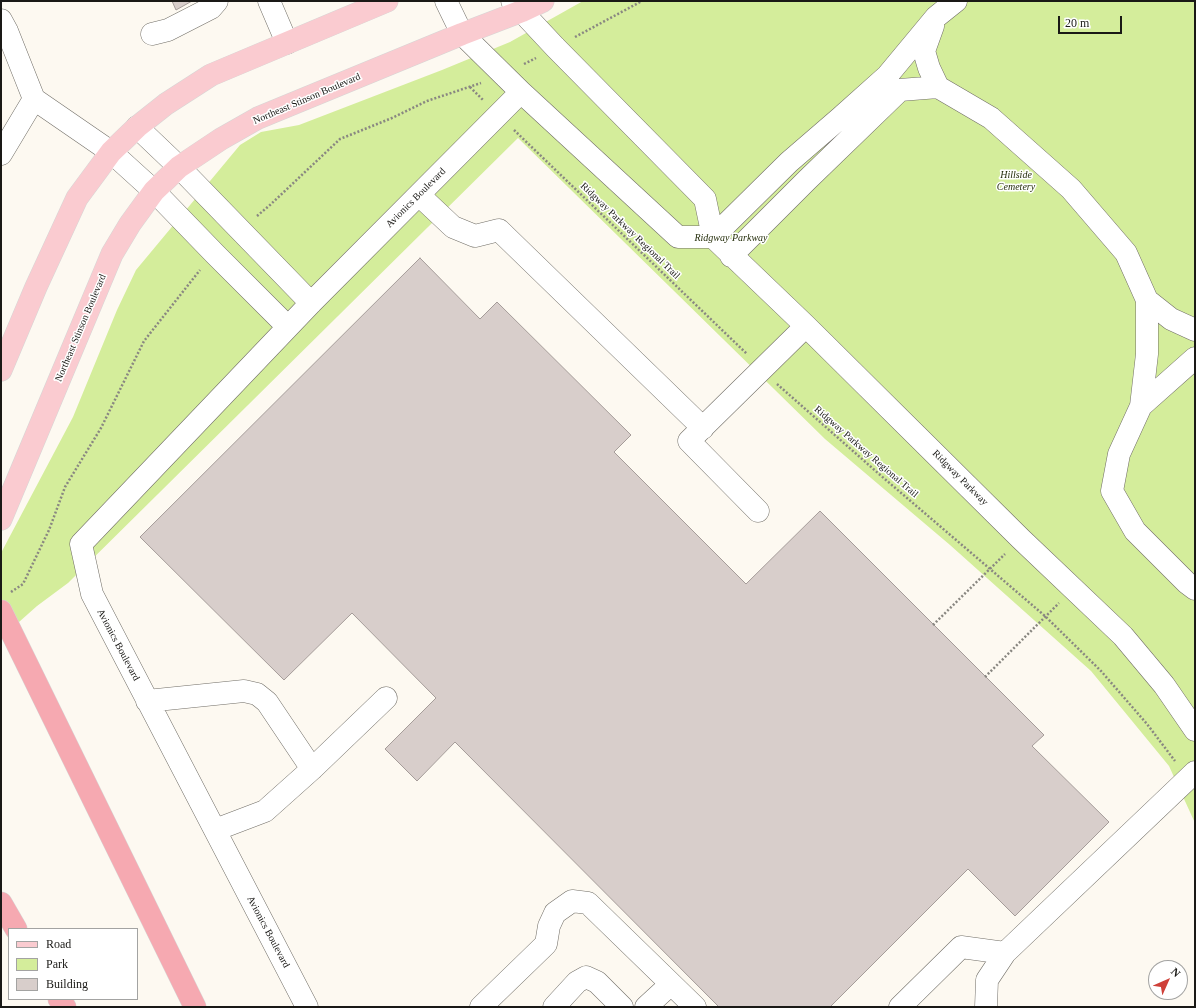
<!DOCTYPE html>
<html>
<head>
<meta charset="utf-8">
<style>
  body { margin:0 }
  #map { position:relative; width:1196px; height:1008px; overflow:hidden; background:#fdf9f1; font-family:Georgia,serif }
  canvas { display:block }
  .frame { position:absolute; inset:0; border:2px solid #1a1916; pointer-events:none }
  .legend { position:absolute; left:8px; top:928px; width:130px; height:72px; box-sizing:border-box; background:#fff; border:1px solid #a3a3a2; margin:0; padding:5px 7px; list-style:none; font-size:12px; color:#1a1916 }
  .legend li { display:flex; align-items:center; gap:8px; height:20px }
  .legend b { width:20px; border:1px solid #a3a3a2 }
  .north { position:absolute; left:1148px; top:960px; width:40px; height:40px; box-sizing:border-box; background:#fff; border:1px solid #a3a3a2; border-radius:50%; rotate:45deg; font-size:11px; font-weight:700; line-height:16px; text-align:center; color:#1a1916 }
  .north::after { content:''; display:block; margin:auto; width:14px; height:18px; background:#cf4039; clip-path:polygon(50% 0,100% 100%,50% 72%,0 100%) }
  .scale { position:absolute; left:1058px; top:16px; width:64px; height:18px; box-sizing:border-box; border:2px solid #1a1916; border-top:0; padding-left:5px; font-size:12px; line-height:14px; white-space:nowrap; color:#1a1916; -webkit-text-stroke:3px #fff; paint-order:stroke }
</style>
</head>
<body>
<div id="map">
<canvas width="1196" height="1008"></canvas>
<div class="frame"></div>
<ul class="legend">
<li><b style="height:5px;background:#facbd0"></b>Road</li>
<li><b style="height:11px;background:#d4ed9b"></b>Park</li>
<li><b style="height:11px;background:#d8cecb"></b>Building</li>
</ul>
<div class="north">N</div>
<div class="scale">20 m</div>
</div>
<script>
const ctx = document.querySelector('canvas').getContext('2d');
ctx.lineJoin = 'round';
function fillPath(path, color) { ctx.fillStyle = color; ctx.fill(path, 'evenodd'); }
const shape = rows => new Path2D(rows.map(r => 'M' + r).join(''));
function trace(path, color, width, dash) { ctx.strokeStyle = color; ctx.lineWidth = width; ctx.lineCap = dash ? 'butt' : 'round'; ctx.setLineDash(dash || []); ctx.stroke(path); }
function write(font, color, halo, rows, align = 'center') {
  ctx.font = font + ' Georgia,serif'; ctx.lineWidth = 3; ctx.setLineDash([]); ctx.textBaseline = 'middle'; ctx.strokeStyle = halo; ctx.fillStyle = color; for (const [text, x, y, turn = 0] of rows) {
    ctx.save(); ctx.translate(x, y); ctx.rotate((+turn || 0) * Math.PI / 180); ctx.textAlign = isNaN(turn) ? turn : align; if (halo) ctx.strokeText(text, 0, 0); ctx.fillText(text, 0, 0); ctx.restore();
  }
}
fillPath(shape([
  [583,1,1195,1,1195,823,1169,766,1091,671,950,545,825,439,518,138,68,583,37,606,1,638,1,553,73,417,117,310,136,270,240,145,261,132,299,125,442,70,510,42]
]), '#d4ed9b');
const building = shape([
  [172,1,192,1,176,10,172,1],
  [420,258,480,319,497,302,631,435,614,452,746,584,820,511,1044,735,1032,746,1109,822,1015,916,968,869,830,1007,719,1007,455,742,417,781,385,749,436,698,352,613,284,680,140,537,420,258]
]);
fillPath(building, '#d8cecb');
trace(building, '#a59c99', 1);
const minor = shape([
  [269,1,287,43],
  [446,1,462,34,521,92,678,237,713,237],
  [512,1,555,47,705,199,713,237,806,326,1021,539,1123,636,1164,685,1195,730],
  [1,20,7,31,34,99,111,152,154,191,215,254,288,327],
  [933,26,924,51,929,68,938,87],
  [152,34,168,30,211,8,217,1],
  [137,127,179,167,311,303],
  [1,154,34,99],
  [419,195,453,227,475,236,499,230,703,428],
  [713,237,789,162,840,118,887,76,936,17,956,1],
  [731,256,807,180,900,90,938,87,991,118,1071,189,1126,253,1147,300,1147,354,1141,406,1119,454,1112,491,1135,531,1187,583,1195,589],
  [1147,300,1171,319,1195,330],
  [1141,406,1195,358],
  [758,511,689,441,806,326],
  [147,701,244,691,257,694,267,702,312,769],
  [215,830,265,811,312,769,386,698],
  [307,1007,92,594,81,544,311,303,521,92],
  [481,1007,546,944,549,926,555,913,572,901,588,903,695,1007],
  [554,1007,577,982,586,977,597,982,622,1007],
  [646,1007,671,984],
  [900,1007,961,947,1005,953],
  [986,1007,987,980,1005,953,1195,772]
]);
const major = shape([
  [1,370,36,287,77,198,111,152,137,127,166,104,211,75,387,1],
  [1,519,112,254,130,224,154,191,179,167,221,139,258,118,462,34,522,11,543,1]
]);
const highway = shape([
  [1,611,195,1007],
  [1,903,16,929],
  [59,999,65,1007]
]);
trace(minor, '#716e67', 23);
trace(major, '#d6d6d5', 23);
trace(highway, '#d6d6d5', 23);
trace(shape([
  [575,37,642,1],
  [524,64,536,58],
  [470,87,483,100],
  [514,130,747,354],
  [257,216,270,205,340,139,392,118,427,101,481,83],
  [777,384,879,474,1045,616,1101,671,1147,724,1175,761],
  [11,592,23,584,49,530,65,487,101,428,144,341,200,270],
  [933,625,1005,554],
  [985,677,1059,603]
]), '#898781', 2.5, [2, 2]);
trace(minor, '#fff', 22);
trace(major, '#facbd0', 22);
trace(highway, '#f6a9b1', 22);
write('10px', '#1a1916', '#fff', [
  ["Northeast Stinson Boulevard",307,99,-23],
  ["Avionics Boulevard",416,198,-45],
  ["Ridgway Parkway Regional Trail",630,231,44],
  ["Northeast Stinson Boulevard",81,328,-67],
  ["Ridgway Parkway Regional Trail",866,452,41],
  ["Ridgway Parkway",960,478,45],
  ["Avionics Boulevard",118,645,62],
  ["Avionics Boulevard",268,932,62]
]);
write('italic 10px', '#252e0b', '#fff', [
  ["Hillside",1016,175],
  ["Cemetery",1016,187],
  ["Ridgway Parkway",731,238]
]);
</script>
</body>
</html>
